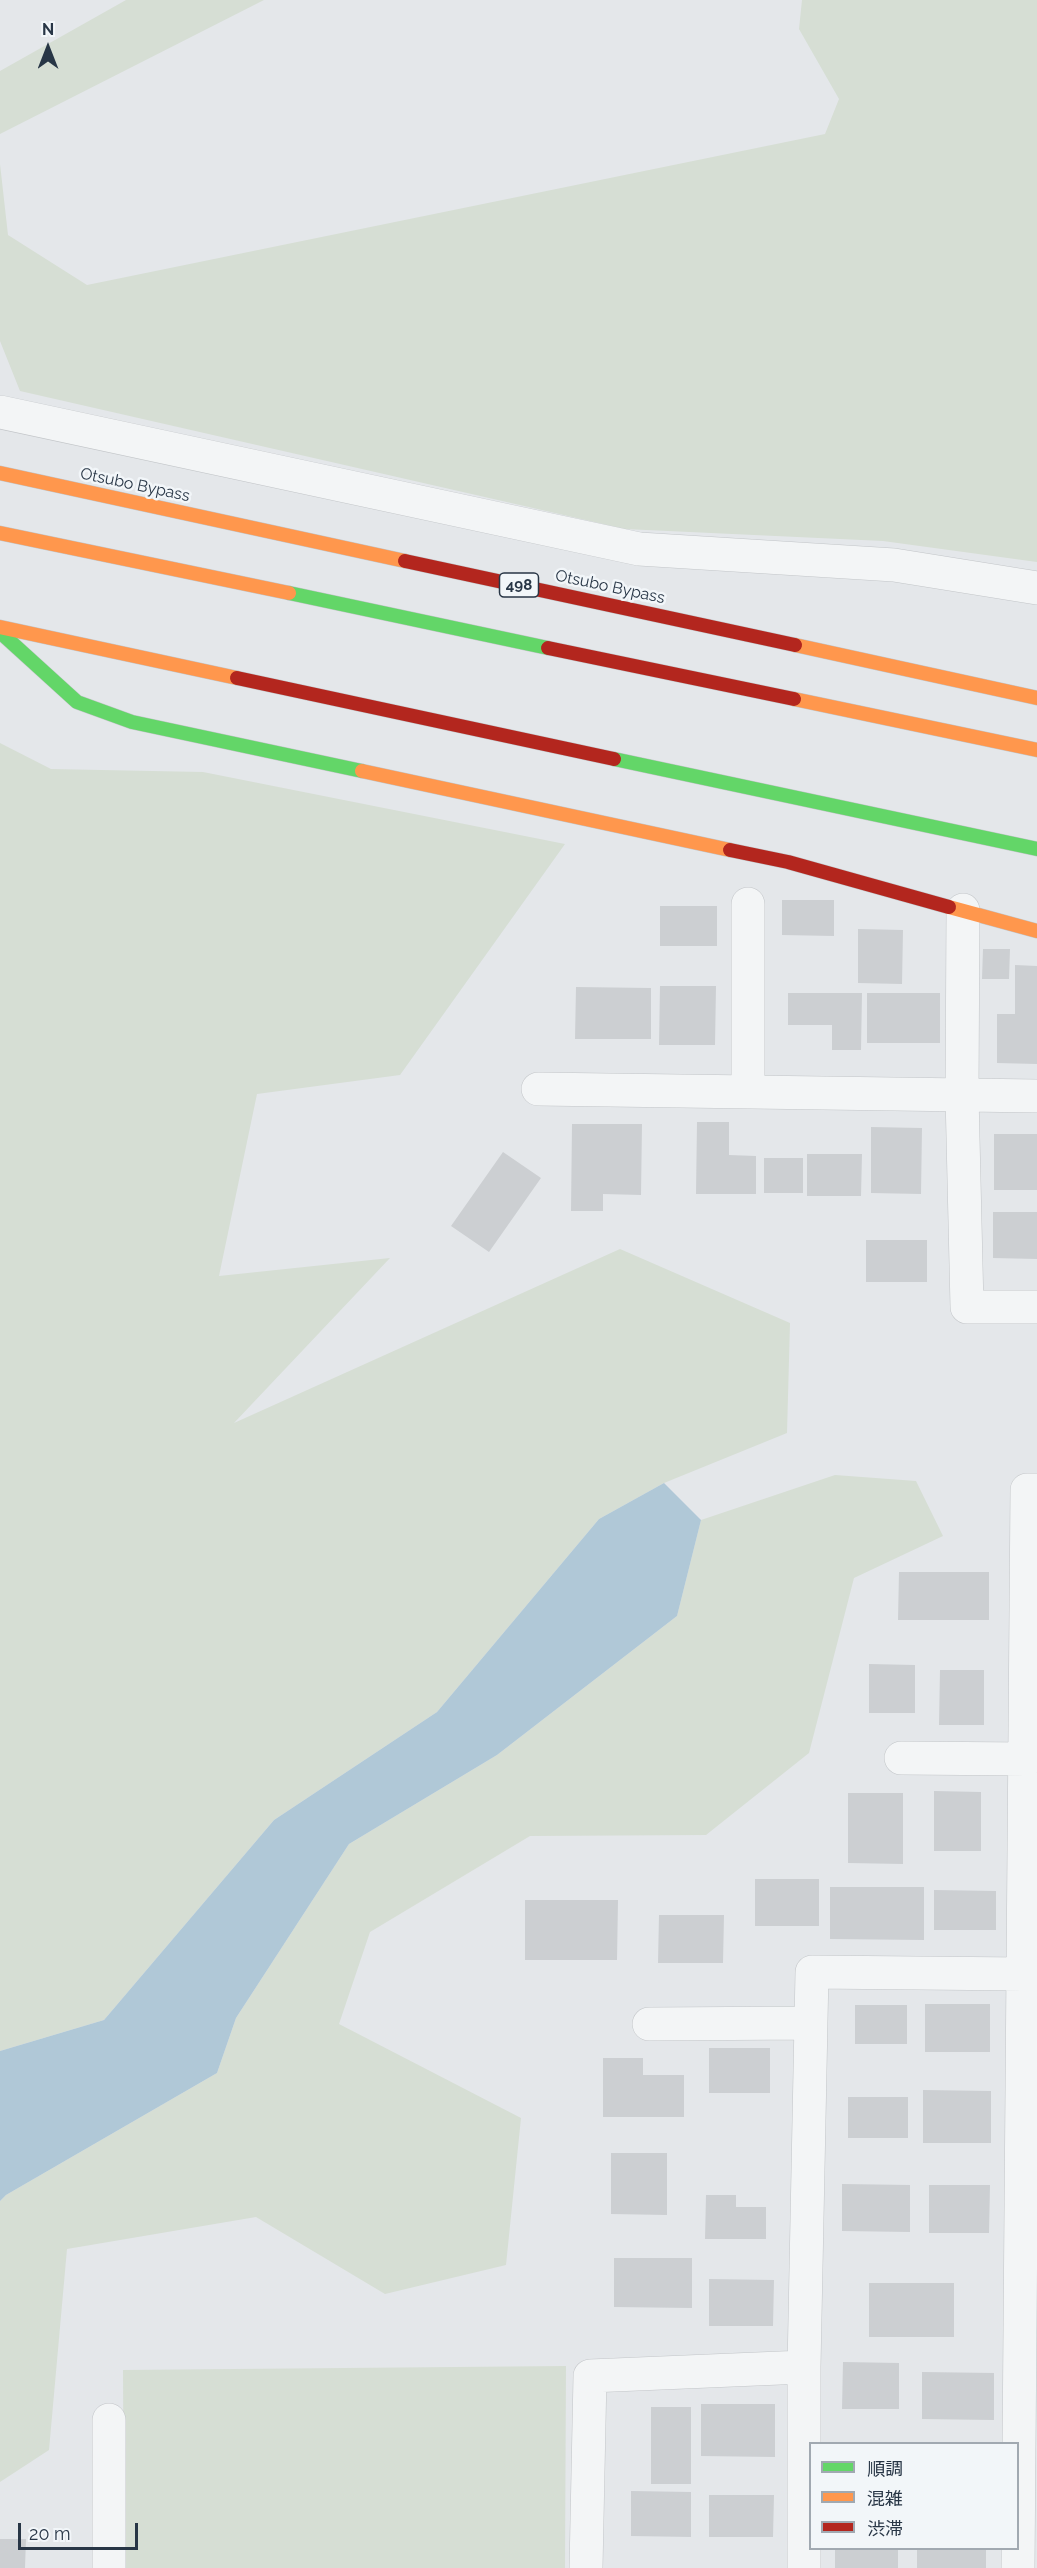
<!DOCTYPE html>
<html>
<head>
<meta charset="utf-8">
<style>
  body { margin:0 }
  #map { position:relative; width:1037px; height:2568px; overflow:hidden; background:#e4e7ea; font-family:Raleway,"Noto Sans JP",sans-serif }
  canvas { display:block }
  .legend { position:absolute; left:809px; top:2442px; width:210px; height:108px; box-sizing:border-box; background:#f2f6f9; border:2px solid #a1a9b1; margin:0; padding:8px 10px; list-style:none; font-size:18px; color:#283646 }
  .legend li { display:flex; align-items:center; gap:12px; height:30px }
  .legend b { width:30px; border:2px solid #a1a9b1 }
  .north { position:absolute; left:18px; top:18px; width:60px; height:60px; -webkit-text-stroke:4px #f2f6f9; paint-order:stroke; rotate:0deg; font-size:16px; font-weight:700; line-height:24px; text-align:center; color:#283646 }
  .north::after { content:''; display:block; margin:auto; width:21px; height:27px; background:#283646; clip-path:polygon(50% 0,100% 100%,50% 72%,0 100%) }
  .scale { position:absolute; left:18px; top:2523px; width:120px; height:27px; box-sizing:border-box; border:3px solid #283646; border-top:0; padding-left:8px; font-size:18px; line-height:21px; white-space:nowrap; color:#283646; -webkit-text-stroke:4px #f2f6f9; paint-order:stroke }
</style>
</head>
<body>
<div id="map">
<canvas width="1037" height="2568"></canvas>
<ul class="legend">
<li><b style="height:8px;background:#63d668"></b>順調</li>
<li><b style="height:8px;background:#ff974d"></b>混雑</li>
<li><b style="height:8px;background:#b3261e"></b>渋滞</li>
</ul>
<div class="north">N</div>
<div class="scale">20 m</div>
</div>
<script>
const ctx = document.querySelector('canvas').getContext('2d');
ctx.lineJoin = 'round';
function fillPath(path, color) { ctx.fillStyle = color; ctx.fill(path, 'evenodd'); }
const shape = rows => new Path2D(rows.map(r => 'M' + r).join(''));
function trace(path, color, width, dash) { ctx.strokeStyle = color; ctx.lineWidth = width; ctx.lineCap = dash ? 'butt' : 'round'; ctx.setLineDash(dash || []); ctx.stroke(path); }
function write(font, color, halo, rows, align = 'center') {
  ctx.font = font + ' Raleway,sans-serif'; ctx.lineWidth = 5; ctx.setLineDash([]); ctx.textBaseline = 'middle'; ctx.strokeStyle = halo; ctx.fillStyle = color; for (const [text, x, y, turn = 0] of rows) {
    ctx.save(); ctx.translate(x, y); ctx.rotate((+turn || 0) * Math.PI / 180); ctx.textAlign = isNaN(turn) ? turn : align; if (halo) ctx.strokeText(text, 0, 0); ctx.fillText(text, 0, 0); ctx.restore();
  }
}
fillPath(shape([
  [126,0,264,0,0,134,0,71],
  [802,0,1037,0,1037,562,883,541,625,529,20,391,0,341,0,164,8,235,87,285,825,134,839,99,799,29],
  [0,743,51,769,203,772,565,844,400,1075,257,1094,219,1276,390,1258,234,1423,620,1249,790,1323,787,1433,664,1483,599,1519,437,1712,274,1820,104,2020,0,2051],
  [835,1475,916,1481,943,1536,854,1578,809,1753,706,1835,530,1836,370,1932,339,2024,521,2118,506,2265,385,2294,256,2217,67,2249,49,2450,0,2482,0,2201,6,2195,217,2073,236,2018,349,1844,497,1755,677,1616,701,1520],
  [566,2366,565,2568,124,2568,123,2370]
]), '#d6ded4');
fillPath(shape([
  [664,1483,701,1520,677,1616,497,1755,349,1844,236,2018,217,2073,6,2195,0,2201,0,2051,104,2020,274,1820,437,1712,599,1519]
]), '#b0c8d7');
fillPath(shape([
  [782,900,834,900,834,936,782,935],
  [660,906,717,906,717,946,660,946],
  [858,929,903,930,902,984,858,983],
  [983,949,1010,949,1009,979,982,979],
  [1015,965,1037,966,1037,1064,997,1063,997,1014,1015,1014],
  [660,986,716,986,715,1045,659,1045],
  [576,987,651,988,651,1039,575,1039],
  [788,993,862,993,861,1050,832,1050,832,1025,788,1025],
  [867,993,940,993,940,1043,867,1043],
  [697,1122,729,1122,729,1155,756,1156,756,1194,696,1194],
  [572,1124,642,1124,641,1195,603,1194,603,1211,571,1211],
  [871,1127,922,1128,921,1194,871,1193],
  [994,1134,1037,1134,1037,1190,994,1190],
  [503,1152,541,1178,489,1252,451,1226],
  [807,1154,862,1154,861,1196,807,1196],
  [764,1158,803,1158,803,1193,764,1193],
  [993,1212,1037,1212,1037,1259,993,1258],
  [866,1240,927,1240,927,1282,866,1282],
  [899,1572,989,1572,989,1620,898,1620],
  [869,1664,915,1665,915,1713,869,1713],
  [940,1670,984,1670,984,1725,939,1725],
  [934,1791,981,1792,981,1851,934,1851],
  [848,1793,903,1793,903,1864,848,1863],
  [755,1879,819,1879,819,1926,755,1926],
  [830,1887,924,1887,924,1940,830,1939],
  [934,1890,996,1891,996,1930,934,1930],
  [525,1900,618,1900,617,1960,525,1960],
  [659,1915,724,1915,723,1963,658,1963],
  [925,2004,990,2004,990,2052,925,2052],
  [855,2005,907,2005,907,2044,855,2044],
  [709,2048,770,2048,770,2093,709,2093],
  [603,2058,643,2058,643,2075,684,2075,684,2117,603,2117],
  [923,2090,991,2091,991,2143,923,2143],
  [848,2097,908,2097,908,2138,848,2138],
  [611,2153,667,2153,667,2215,611,2214],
  [842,2184,910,2185,910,2232,842,2231],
  [929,2185,990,2185,989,2233,929,2233],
  [706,2195,736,2195,736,2207,766,2207,766,2239,705,2239],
  [614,2258,692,2258,692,2308,614,2307],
  [709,2279,774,2280,773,2326,709,2326],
  [869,2283,954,2283,954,2337,869,2337],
  [843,2362,899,2363,899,2409,842,2409],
  [922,2372,994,2373,994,2420,922,2419],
  [701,2404,775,2404,775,2457,701,2456],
  [651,2407,691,2407,691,2484,651,2484],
  [631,2491,691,2492,691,2537,631,2536],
  [709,2495,774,2495,773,2537,709,2537],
  [0,2539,26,2539,25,2568,0,2568],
  [835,2548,898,2548,898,2568,835,2568],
  [917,2548,986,2548,986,2568,917,2568]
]), '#cccfd2');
const street = shape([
  [0,412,639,549,894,565,1037,588],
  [748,904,748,1091],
  [963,910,962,1095,967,1307,1037,1307],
  [538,1089,1037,1096],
  [901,1758,1027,1759],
  [649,2024,811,2023],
  [109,2420,109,2568],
  [586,2568,590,2376,804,2367],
  [804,2568,804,2367,812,1972,1023,1974],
  [1018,2568,1027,1490,1037,1490]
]);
const fast = shape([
  [289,593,548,648],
  [0,632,77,702,132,722,362,771],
  [614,759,1037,849]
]);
const slow = shape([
  [0,473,405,561],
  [0,533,289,593],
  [0,627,237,678],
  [795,645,1037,698],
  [794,699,1037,750],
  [362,771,730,850],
  [949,907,1037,931]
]);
const jam = shape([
  [405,561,795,645],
  [548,648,794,699],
  [237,678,614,759],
  [730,850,788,862,949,907]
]);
trace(street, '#c2c5c8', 34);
trace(fast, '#c2c5c8', 15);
trace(slow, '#c2c5c8', 15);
trace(jam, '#c2c5c8', 15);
trace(street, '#f3f5f6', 33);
trace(fast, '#63d668', 14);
trace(slow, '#ff974d', 14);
trace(jam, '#b3261e', 14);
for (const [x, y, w] of [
  [519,585,39]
]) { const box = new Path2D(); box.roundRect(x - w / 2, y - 12, w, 24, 4.5); ctx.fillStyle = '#f2f6f9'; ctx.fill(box); trace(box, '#283646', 1.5); }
write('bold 15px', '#283646', null, [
  ["498",519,585]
]);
write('16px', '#283646', '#f2f6f9', [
  ["Otsubo Bypass",135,485,12],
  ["Otsubo Bypass",610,587,12]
]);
</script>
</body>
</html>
